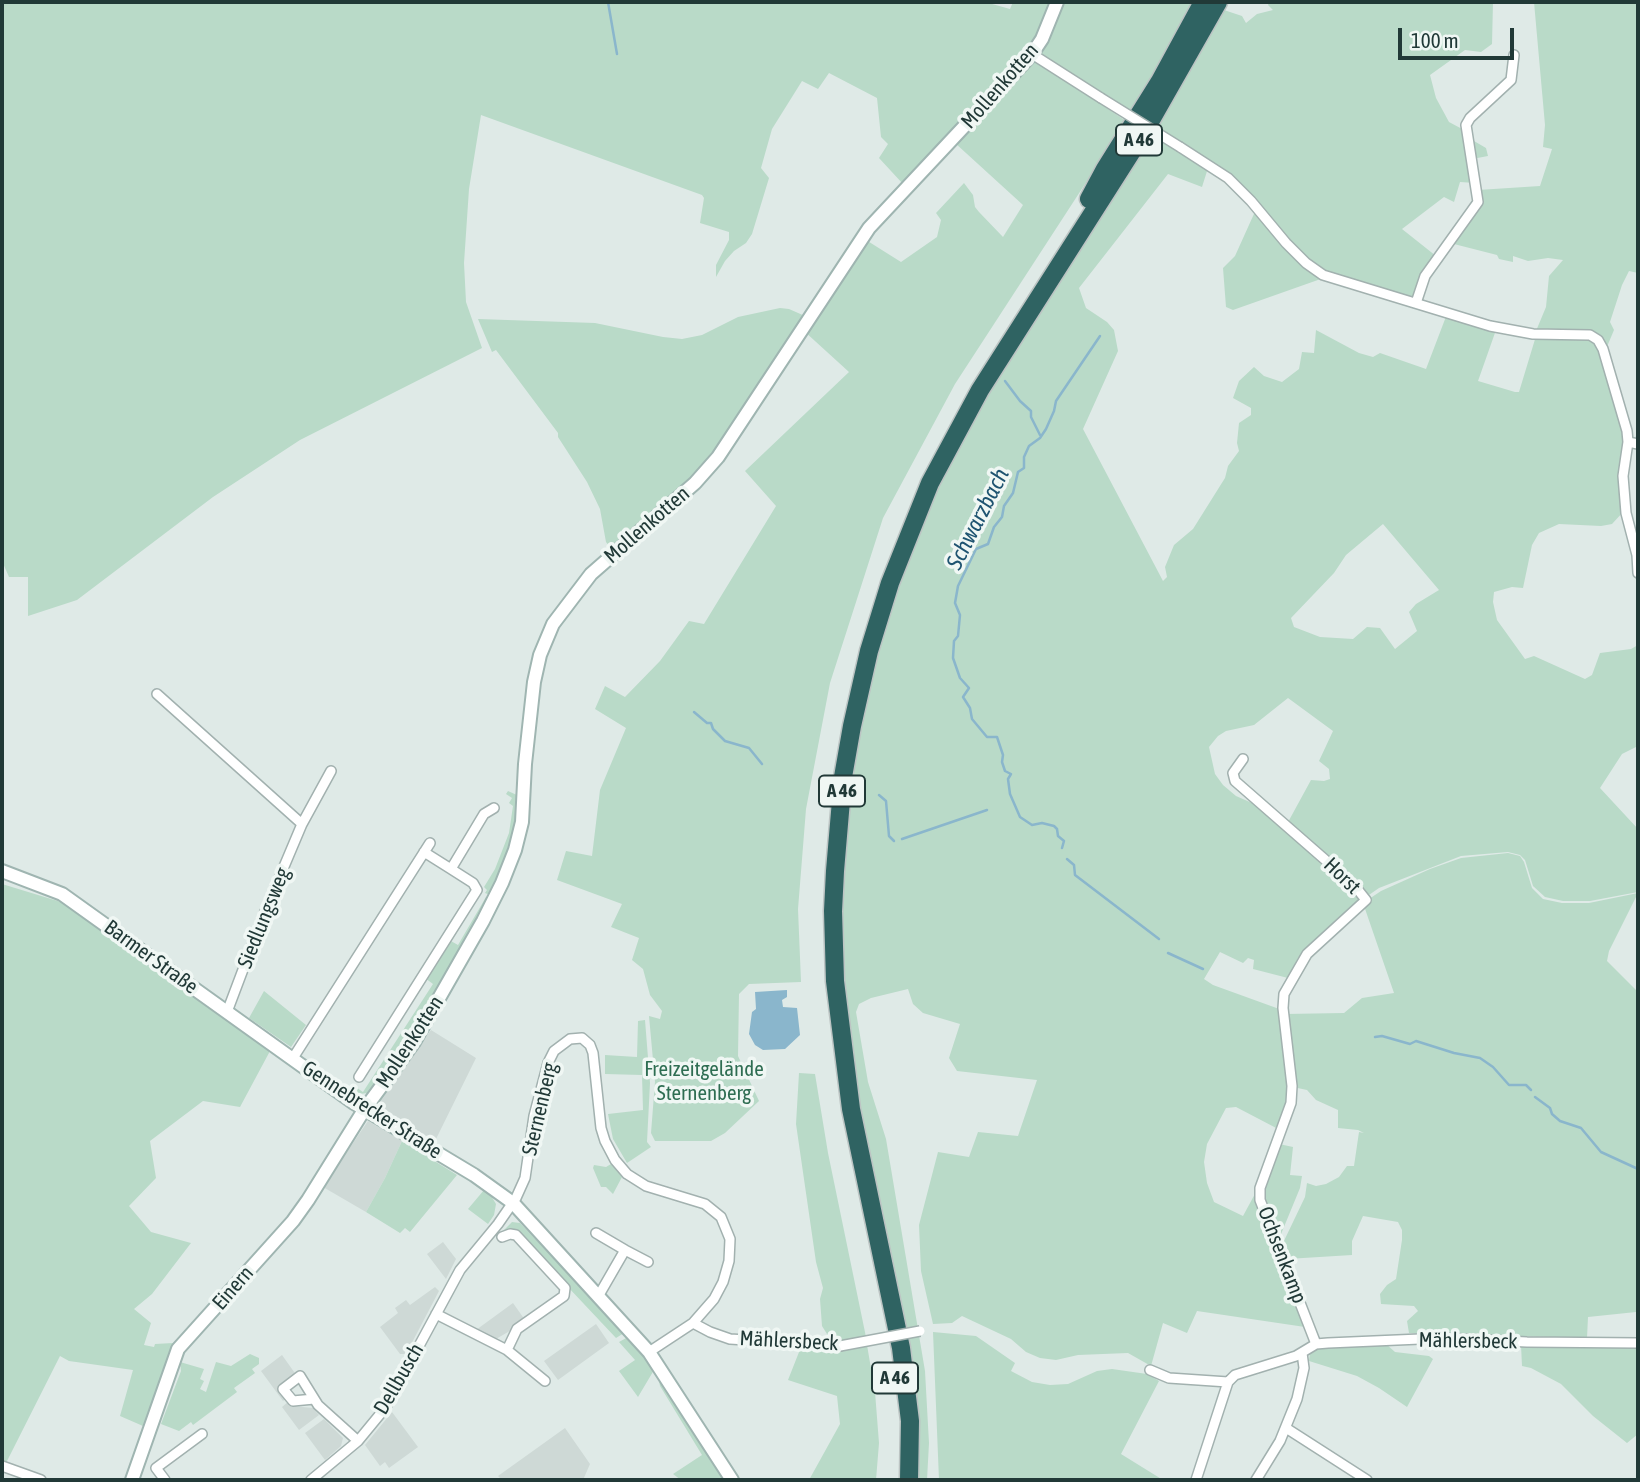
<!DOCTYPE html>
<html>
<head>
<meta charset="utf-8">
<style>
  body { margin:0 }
  #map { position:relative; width:1640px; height:1482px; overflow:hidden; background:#dfeae7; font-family:"Asap Condensed",sans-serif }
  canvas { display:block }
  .frame { position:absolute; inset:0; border:4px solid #213937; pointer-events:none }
  .scale { position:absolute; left:1398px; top:28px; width:116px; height:32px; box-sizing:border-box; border:4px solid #213937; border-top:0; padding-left:9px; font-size:21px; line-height:24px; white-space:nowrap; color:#213937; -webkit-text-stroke:5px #f0f7f4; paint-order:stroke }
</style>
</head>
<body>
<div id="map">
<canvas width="1640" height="1482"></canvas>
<div class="frame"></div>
<div class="scale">100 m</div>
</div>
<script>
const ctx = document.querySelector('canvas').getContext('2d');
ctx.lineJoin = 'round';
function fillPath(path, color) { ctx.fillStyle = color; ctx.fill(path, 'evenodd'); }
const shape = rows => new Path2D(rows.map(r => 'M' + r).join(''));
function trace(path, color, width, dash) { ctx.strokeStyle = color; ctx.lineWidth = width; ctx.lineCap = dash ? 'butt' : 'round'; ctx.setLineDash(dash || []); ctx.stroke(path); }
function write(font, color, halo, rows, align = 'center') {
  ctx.font = font + ' "Asap Condensed",sans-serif'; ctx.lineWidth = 7; ctx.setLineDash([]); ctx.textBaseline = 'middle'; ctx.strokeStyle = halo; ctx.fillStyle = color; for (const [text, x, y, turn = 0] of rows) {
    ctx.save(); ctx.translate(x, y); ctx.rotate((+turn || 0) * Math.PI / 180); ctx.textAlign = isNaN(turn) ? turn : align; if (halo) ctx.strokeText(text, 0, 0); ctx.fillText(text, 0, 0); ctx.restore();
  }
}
fillPath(shape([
  [431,1030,476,1058,436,1139,428,1142,380,1112,378,1105],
  [368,1121,402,1141,385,1178,366,1212,323,1187],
  [443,1242,456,1259,446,1279,427,1254],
  [435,1287,439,1291,406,1354,400,1354,380,1327,398,1313,395,1308,406,1300,410,1305],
  [513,1303,525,1320,508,1332,496,1339,476,1330],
  [596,1324,609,1343,558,1380,544,1361],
  [282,1355,297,1376,280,1389,286,1398,283,1401,261,1371],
  [289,1401,292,1406,313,1408,319,1415,299,1430,282,1407],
  [392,1412,418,1447,389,1468,385,1462,380,1466,365,1445],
  [324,1419,343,1438,341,1446,325,1460,305,1433],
  [565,1428,590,1464,583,1480,502,1480,498,1476]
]), '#ced9d6');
fillPath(shape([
  [2,2,985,2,1010,9,1013,2,1050,2,1044,19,1029,51,903,184,879,158,888,144,881,137,877,98,829,73,818,89,802,81,772,129,761,168,769,178,752,234,746,243,734,251,725,261,716,277,716,265,729,240,729,232,700,223,704,198,702,195,481,115,469,189,464,263,466,302,482,348,300,440,213,497,77,600,28,616,28,577,9,577,2,561],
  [1061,2,1192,2,1176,36,1132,112,1038,54],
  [1269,2,1493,2,1492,44,1481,52,1465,50,1430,75,1436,98,1449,122,1464,130,1474,141,1486,148,1488,156,1472,159,1475,183,1460,182,1454,202,1444,197,1402,229,1436,256,1415,300,1332,275,1233,310,1226,307,1223,268,1235,256,1258,205,1154,127,1224,10,1242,16,1246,23,1257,14,1273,10,1268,5],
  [1534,2,1638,2,1638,273,1629,271,1622,285,1610,322,1614,330,1606,349,1600,340,1536,331,1546,307,1549,276,1563,260,1548,258,1528,261,1513,256,1513,262,1499,259,1497,255,1450,243,1479,204,1478,190,1540,186,1552,149,1543,147,1545,125],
  [1033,59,1126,121,955,384,883,518,830,683,806,809,798,909,801,982,749,984,739,994,738,1056,759,1101,725,1133,711,1141,655,1141,651,1133,655,1082,649,1016,660,1019,662,1011,650,995,643,969,632,960,639,938,611,927,622,904,557,880,566,851,592,856,600,790,626,728,595,709,605,686,625,697,660,661,689,621,704,624,776,506,745,471,849,372,804,331,866,240,901,262,937,237,941,220,936,213,964,183,973,195,975,207,979,212,1003,237,1023,205,955,143],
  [1150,134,1208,168,1202,187,1168,174,1079,288,1086,308,1107,322,1114,330,1118,351,1083,429,1163,581,1167,577,1165,567,1174,545,1193,529,1225,478,1228,466,1239,451,1237,443,1239,423,1251,415,1251,408,1233,398,1239,381,1254,367,1264,376,1282,382,1299,369,1302,352,1314,353,1316,330,1359,353,1373,357,1380,353,1426,369,1447,314,1496,330,1478,381,1515,392,1519,392,1536,336,1587,338,1594,342,1608,375,1624,433,1624,511,1612,524,1601,526,1559,524,1539,533,1532,545,1523,588,1512,587,1494,592,1493,602,1497,620,1525,659,1534,656,1585,679,1592,675,1600,653,1631,649,1638,645,1638,746,1622,754,1600,788,1638,829,1638,892,1590,901,1563,901,1545,897,1533,886,1525,860,1520,855,1508,852,1461,856,1379,888,1366,897,1287,824,1311,780,1324,781,1330,779,1329,769,1319,761,1333,731,1288,698,1254,725,1226,731,1218,736,1209,747,1215,774,1223,785,1236,796,1252,803,1260,803,1363,898,1310,945,1298,958,1288,978,1253,969,1254,960,1248,958,1243,963,1220,952,1204,979,1213,985,1282,1010,1290,1089,1280,1130,1236,1107,1226,1108,1207,1144,1204,1162,1207,1183,1214,1202,1243,1216,1256,1192,1305,1327,1197,1311,1187,1333,1163,1323,1151,1366,1128,1353,1078,1355,1056,1360,1040,1358,1026,1352,1011,1339,962,1316,952,1323,933,1324,921,1271,919,1225,938,1152,969,1157,978,1132,1018,1136,1037,1080,957,1071,949,1058,960,1024,923,1013,913,1004,908,989,871,998,859,1004,856,1012,868,1082,886,1139,925,1371,929,1443,927,1480,912,1480,843,1019,839,848,869,660,959,433],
  [1383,524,1439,590,1416,604,1409,612,1417,631,1395,649,1380,628,1367,627,1353,639,1320,637,1294,627,1291,618,1334,573,1346,555],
  [780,308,789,309,805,316,722,443,689,481,611,549,606,542,600,509,587,482,558,437,558,433,496,350,492,352,478,319,595,323,663,337,682,339,702,335,738,317],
  [508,791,519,796,519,814,500,877,490,895,485,893,487,890,484,887,495,869,509,833,513,806,509,803,512,798,506,794],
  [1508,853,1520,856,1524,862,1532,888,1543,899,1562,903,1589,903,1638,893,1609,951,1607,961,1638,992,1638,1331,1636,1312,1588,1317,1587,1338,1409,1333,1407,1321,1418,1311,1414,1306,1381,1304,1380,1294,1387,1285,1396,1279,1402,1240,1402,1230,1398,1222,1363,1216,1352,1241,1352,1255,1287,1259,1282,1245,1305,1197,1307,1183,1316,1186,1326,1184,1339,1177,1347,1166,1354,1166,1359,1132,1364,1133,1358,1130,1338,1128,1338,1110,1316,1100,1307,1090,1293,1087,1285,1014,1344,1013,1362,998,1394,993,1363,903,1381,891,1430,869,1461,858],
  [2,884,61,902,270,1051,240,1107,203,1101,150,1141,156,1178,129,1206,151,1232,191,1243,152,1294,134,1309,151,1323,144,1345,154,1347,155,1344,173,1343,143,1426,120,1416,133,1370,69,1361,60,1356,6,1463,2,1462],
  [486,897,488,898,460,952,407,1040,368,1093,359,1094,352,1090,354,1086,363,1092,433,984,425,978,449,940,458,945],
  [264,991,306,1025,291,1047,249,1018],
  [645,1020,650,1083,647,1142,651,1147,627,1163,613,1139,608,1114,643,1110,642,1075,605,1074,605,1055,637,1057,638,1021],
  [799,1073,815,1074,828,1153,866,1337,832,1342,822,1326,820,1299,823,1288,816,1262,796,1124],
  [402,1141,457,1175,410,1232,405,1228,400,1233,366,1212,385,1178],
  [1279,1144,1293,1147,1290,1175,1302,1176,1300,1188,1279,1239,1261,1192],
  [611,1164,622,1177,613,1194,606,1187,601,1187,593,1168,594,1165,606,1167],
  [484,1190,490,1194,496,1204,494,1215,488,1224,468,1209],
  [512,1222,520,1223,624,1333,616,1338,519,1235,498,1236],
  [933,1332,976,1336,1015,1363,1011,1371,1032,1382,1050,1385,1068,1384,1097,1371,1112,1369,1147,1374,1159,1381,1121,1454,1163,1480,939,1480],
  [628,1337,654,1370,638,1397,619,1371,635,1360,619,1342],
  [1386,1344,1395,1352,1429,1356,1433,1359,1407,1407,1379,1388,1357,1376,1309,1361,1310,1352,1318,1347],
  [867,1345,875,1392,879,1443,876,1480,809,1480,840,1424,837,1396,788,1380,801,1347,839,1351],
  [1521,1345,1638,1347,1638,1434,1627,1443,1593,1416,1561,1384,1531,1368,1522,1366],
  [250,1354,259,1358,259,1364,252,1369,255,1373,234,1388,237,1392,193,1425,191,1422,179,1431,161,1424,181,1371,180,1362,204,1369,200,1379,204,1381,200,1389,206,1392,216,1362,231,1366],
  [658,1376,725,1480,681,1480,673,1474,702,1455,660,1386]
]), '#b9dac8');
fillPath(shape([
  [787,990,787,997,782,1000,783,1007,797,1008,800,1035,785,1049,763,1050,755,1045,749,1034,752,1012,756,1009,755,992]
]), '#8ab6cc');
trace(shape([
  [608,2,617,54],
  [1005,381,1020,401,1031,411,1031,417,1040,435],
  [1637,437,1638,437],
  [694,712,707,723,711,723,713,729,725,741,749,748,762,764],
  [879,795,886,801,889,836,894,841],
  [902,839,987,810],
  [1062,848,1064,841,1058,836,1057,829,1054,826,1042,823,1032,825,1020,817,1010,794,1008,779,1011,774,1005,771,1002,762,1003,755,997,737,987,737,972,719,970,708,963,697,969,688,960,678,953,658,954,641,958,636,960,615,955,603,958,586,976,549,988,544,994,527,1002,517,1004,506,1013,493,1018,472,1024,468,1024,457,1029,446,1040,438,1046,429,1054,411,1056,401,1100,336],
  [1067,859,1074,865,1075,875,1159,939],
  [1168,953,1203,969],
  [1375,1037,1382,1036,1410,1044,1416,1041,1454,1053,1480,1058,1493,1067,1509,1085,1526,1085,1531,1090],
  [1535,1097,1550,1108,1552,1114,1560,1121,1581,1128,1601,1152,1638,1169]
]), '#8ab6cc', 2.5);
const street = shape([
  [1032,54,1101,98],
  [1180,147,1228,178,1251,201,1286,243,1306,263,1323,275,1490,326,1533,334,1590,335,1598,340,1603,349,1627,431,1628,442,1623,476,1626,513,1637,555,1638,573],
  [1416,303,1425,276,1478,202,1466,125,1470,118,1511,80,1514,55],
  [1628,442,1638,444],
  [157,694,302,824],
  [1243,759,1233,773,1235,781,1354,885,1366,900,1307,954,1284,994,1283,1008,1292,1086,1291,1103,1260,1188,1260,1200,1316,1344],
  [424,852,451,869,484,814,494,808],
  [227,1012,264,914,302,824,331,771],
  [293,1058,430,843],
  [359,1077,477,890,473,883,451,869],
  [596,1233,625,1250,599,1295],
  [502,1237,510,1234,516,1235,565,1288,564,1296,517,1329,507,1350],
  [625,1250,648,1262],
  [436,1314,507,1350,545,1381],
  [693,1323,710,1332,730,1339,840,1346],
  [1150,1370,1169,1378,1228,1382,1235,1375,1296,1356,1316,1344,1328,1343,1443,1338,1527,1342,1638,1343],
  [314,1399,293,1401,283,1389,300,1376,318,1405,358,1441],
  [1286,1428,1367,1480],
  [2,1466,41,1480],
  [165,1480,156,1468,202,1434],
  [311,1480,358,1441,386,1407,460,1270,498,1224,516,1198,525,1178,534,1116,548,1063,554,1051,570,1039,582,1038,590,1045,593,1053,601,1128,605,1141,615,1160,627,1174,646,1186,705,1204,721,1217,730,1239,729,1261,723,1282,714,1299,693,1323,649,1352],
  [1196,1480,1228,1382],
  [1256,1480,1280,1441,1297,1399,1304,1368,1302,1353]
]);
const secondary = shape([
  [2,871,62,894,354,1103,474,1175,513,1203,649,1352,732,1480],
  [132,1480,178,1349,293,1221,308,1200,364,1110,414,1042,483,921,502,883,515,850,522,822,525,764,534,682,540,655,553,624,591,574,695,483,718,457,869,228,1032,54,1042,39,1057,2]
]);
const highway = shape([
  [1089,199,1105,169,1160,81,1203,2],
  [909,1480,910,1421,901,1348,851,1109,835,981,833,911,835,871,843,777,852,726,869,651,890,583,930,483,980,390,1143,134,1218,2]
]);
trace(street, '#a2b1af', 12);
trace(secondary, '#9fb5b1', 16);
trace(highway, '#bcc4c3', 21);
trace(street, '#fff', 9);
trace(secondary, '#fff', 12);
trace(highway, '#2f6362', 18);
const streetBridge = shape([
  [1101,98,1180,147],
  [840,1346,920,1331]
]);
trace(streetBridge, '#a2b1af', 12, []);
trace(streetBridge, '#fff', 9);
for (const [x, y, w] of [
  [1139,140,46],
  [842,791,46],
  [895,1378,46]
]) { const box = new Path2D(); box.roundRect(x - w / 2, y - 15.5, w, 31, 5); ctx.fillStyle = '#f0f7f4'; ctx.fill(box); trace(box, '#213937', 2); }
write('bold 19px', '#213937', null, [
  ["A 46",1139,140],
  ["A 46",842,791],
  ["A 46",895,1378]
]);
write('21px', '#213937', '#f0f7f4', [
  ["Mollenkotten",1000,86,-49],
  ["Mollenkotten",647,525,-41],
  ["Horst",1342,876,44],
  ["Siedlungsweg",264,918,-68],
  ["Barmer Straße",151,957,36],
  ["Mollenkotten",410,1042,-57],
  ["Sternenberg",540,1109,-77],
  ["Gennebrecker Straße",372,1110,33],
  ["Ochsenkamp",1282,1255,69],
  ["Einern",233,1288,-49],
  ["Mählersbeck",789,1341,3],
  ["Mählersbeck",1468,1341,1],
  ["Dellbusch",399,1379,-60]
]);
write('21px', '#2e6d52', '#f0f7f4', [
  ["Freizeitgelände",704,1069],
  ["Sternenberg",704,1093]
]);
write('italic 23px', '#1f5471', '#f0f7f4', [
  ["Schwarzbach",978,519,-63]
]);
</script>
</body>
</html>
